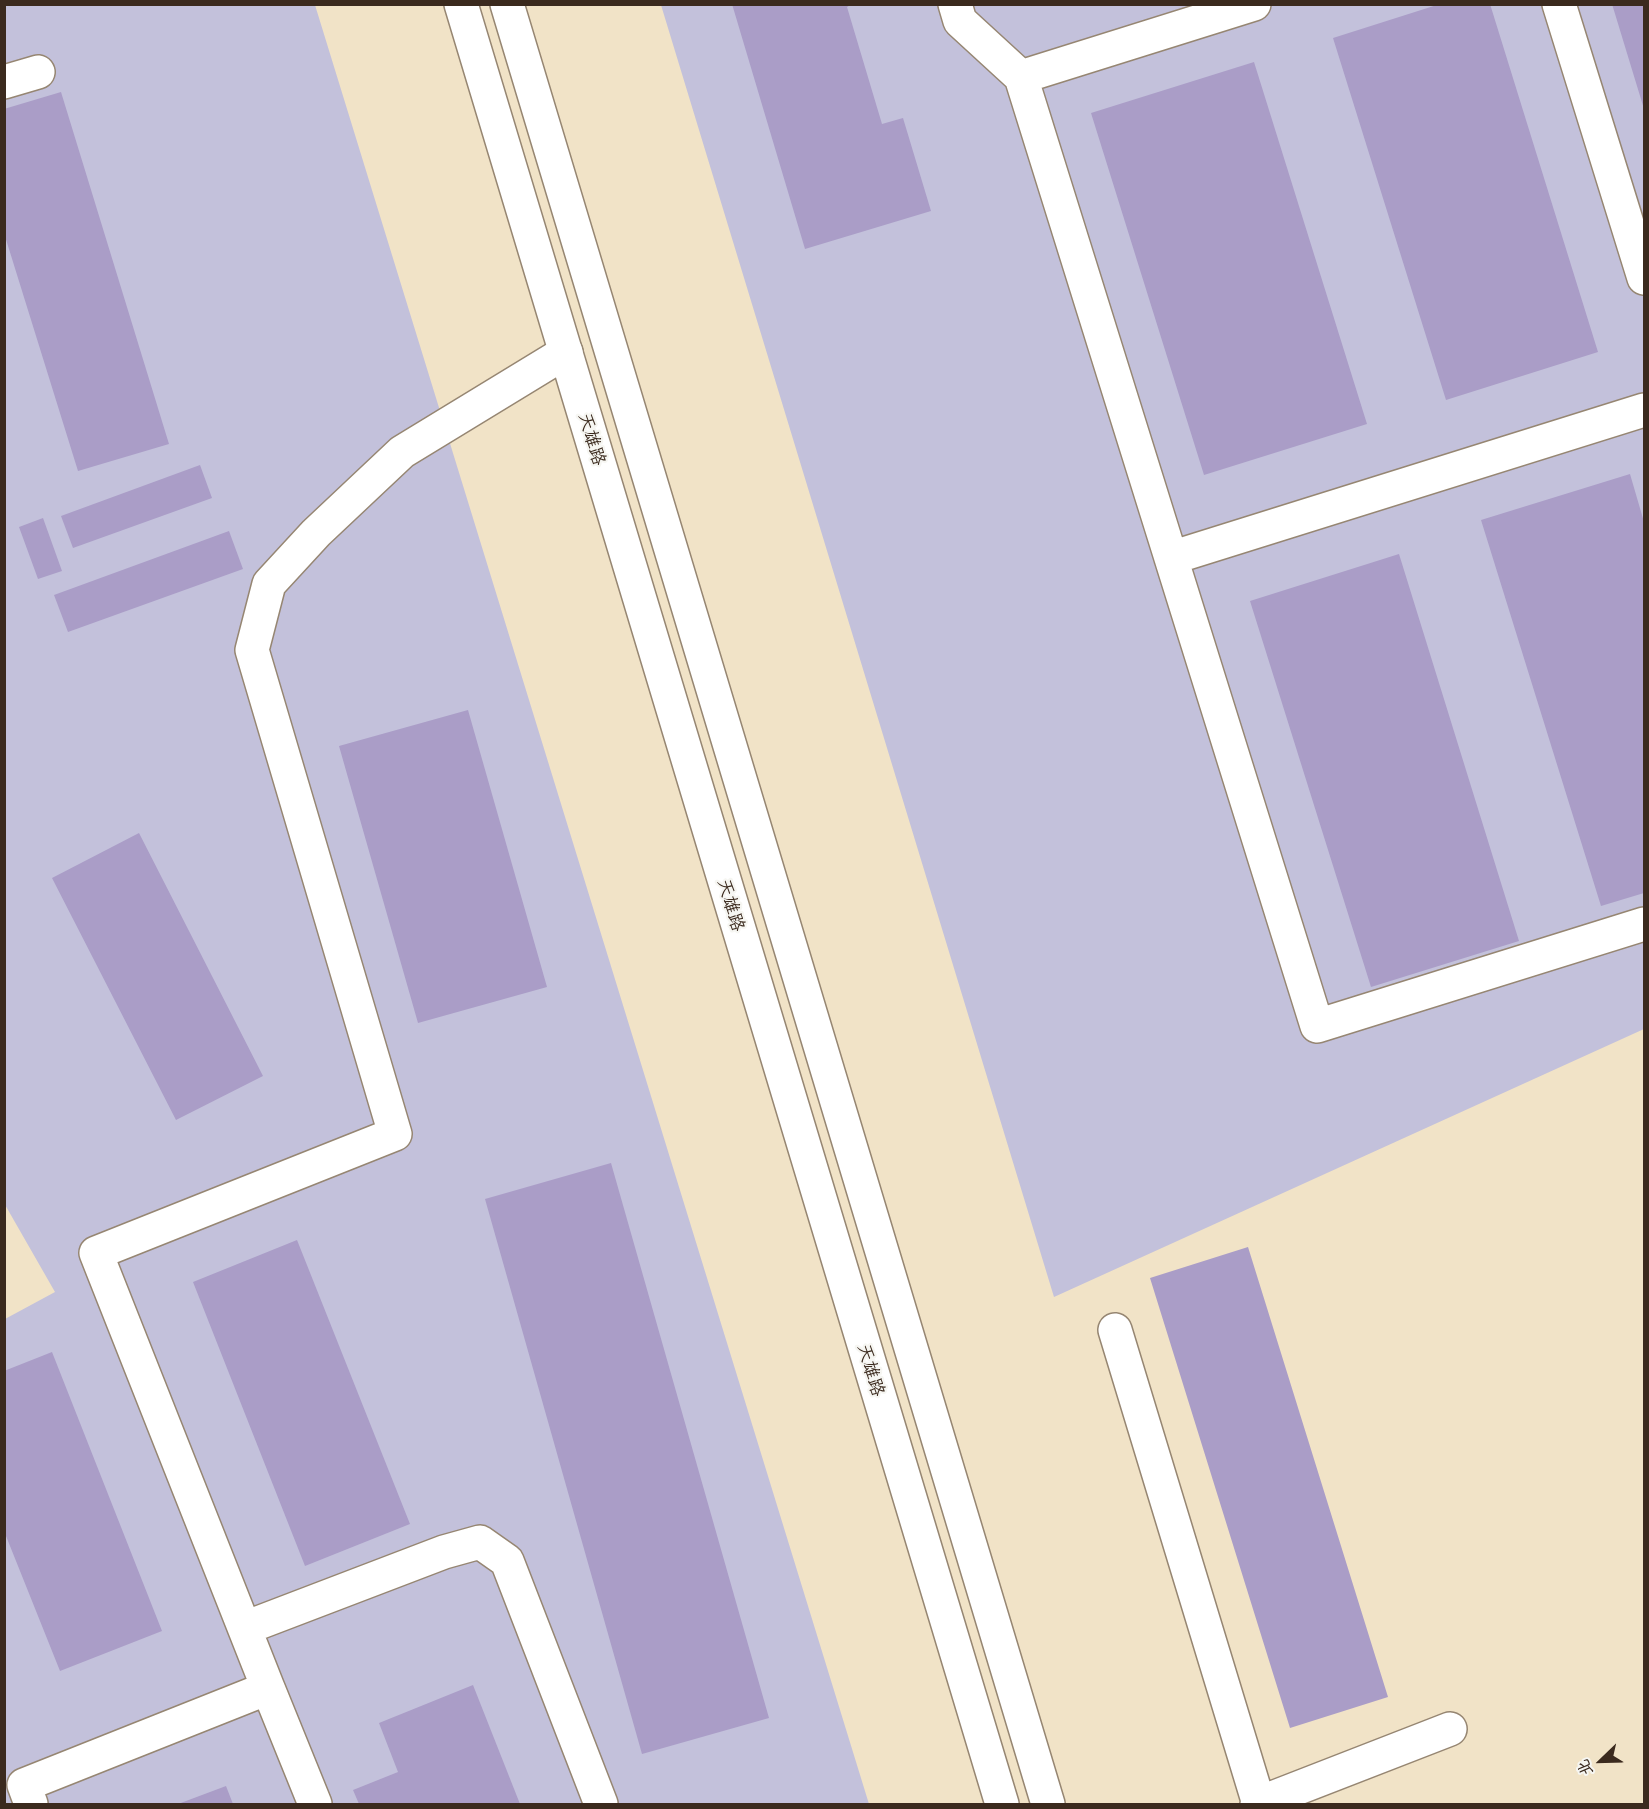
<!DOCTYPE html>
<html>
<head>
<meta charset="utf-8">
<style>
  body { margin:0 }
  #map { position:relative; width:1649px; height:1809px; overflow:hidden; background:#f1e3c7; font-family:Mali,"LXGW WenKai TC",sans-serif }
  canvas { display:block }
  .frame { position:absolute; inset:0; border:6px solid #3b2a1e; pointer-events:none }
  .north { position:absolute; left:1571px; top:1731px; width:60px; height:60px; -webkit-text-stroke:4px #f6f6f2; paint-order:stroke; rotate:247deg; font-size:16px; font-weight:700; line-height:24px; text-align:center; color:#3b2a1e }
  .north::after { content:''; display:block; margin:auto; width:21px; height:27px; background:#3b2a1e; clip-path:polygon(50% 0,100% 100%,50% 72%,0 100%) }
</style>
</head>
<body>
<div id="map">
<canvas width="1649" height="1809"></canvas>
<div class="frame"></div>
<div class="north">北</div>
</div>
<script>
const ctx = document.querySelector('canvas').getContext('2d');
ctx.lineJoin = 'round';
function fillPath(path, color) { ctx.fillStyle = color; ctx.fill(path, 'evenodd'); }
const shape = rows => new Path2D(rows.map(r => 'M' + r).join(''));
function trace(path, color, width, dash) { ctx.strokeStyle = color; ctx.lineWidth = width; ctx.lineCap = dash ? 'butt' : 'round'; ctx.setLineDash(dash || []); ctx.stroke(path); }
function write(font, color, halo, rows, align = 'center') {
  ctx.font = font + ' Mali,"LXGW WenKai TC",sans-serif'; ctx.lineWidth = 4.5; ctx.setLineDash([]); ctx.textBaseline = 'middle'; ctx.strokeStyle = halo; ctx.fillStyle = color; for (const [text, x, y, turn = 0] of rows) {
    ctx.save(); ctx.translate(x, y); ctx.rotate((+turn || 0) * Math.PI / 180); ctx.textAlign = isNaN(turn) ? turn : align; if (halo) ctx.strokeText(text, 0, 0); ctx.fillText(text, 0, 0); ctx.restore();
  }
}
fillPath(shape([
  [5,5,315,5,869,1804,5,1804,5,1319,55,1292,4,1203],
  [661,5,1644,5,1644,1029,1054,1297]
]), '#c3c1db');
fillPath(shape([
  [732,4,852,4,847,7,882,124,903,118,931,211,805,249],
  [1440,4,1490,4,1598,352,1446,400,1333,38],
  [1612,4,1644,4,1644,109],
  [1254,62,1367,424,1204,475,1091,113],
  [61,92,169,444,78,471,4,233,4,109],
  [200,465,212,498,73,548,61,516],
  [1630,474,1644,522,1644,893,1601,906,1481,520],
  [43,518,62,571,38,579,19,527],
  [229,531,243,569,68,632,54,595],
  [1399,554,1519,941,1371,987,1250,601],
  [468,710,547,987,418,1023,339,746],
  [139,833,263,1076,176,1120,52,878],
  [611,1163,769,1718,642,1754,485,1199],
  [297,1240,410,1524,305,1566,193,1282],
  [1248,1247,1388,1697,1290,1728,1150,1278],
  [52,1352,162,1631,60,1671,4,1531,4,1371],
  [473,1685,520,1804,359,1804,353,1790,398,1772,379,1723],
  [226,1786,233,1804,178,1804]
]), '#aa9dc7');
const minor = shape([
  [955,4,960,21,1021,77],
  [1254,4,1021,77,1317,1026,1644,924],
  [1559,4,1644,278],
  [4,82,38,72],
  [1171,558,1644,410],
  [1115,1330,1259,1804],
  [245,1628,444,1552,480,1542,507,1561,601,1804],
  [268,1688,315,1804],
  [31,1804,24,1785,268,1688,96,1253,395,1134,252,650,269,584,316,533,402,452,566,352],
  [1257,1804,1450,1729]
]);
const major = shape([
  [461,4,1002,1804],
  [507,4,1048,1804]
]);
trace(minor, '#968672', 36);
trace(major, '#968672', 36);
trace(minor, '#fff', 33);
trace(major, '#fff', 33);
write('18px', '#3b2a1e', '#f6f6f2', [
  ["天雄路",592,439,73],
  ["天雄路",731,905,73],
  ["天雄路",871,1370,73]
]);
</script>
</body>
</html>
